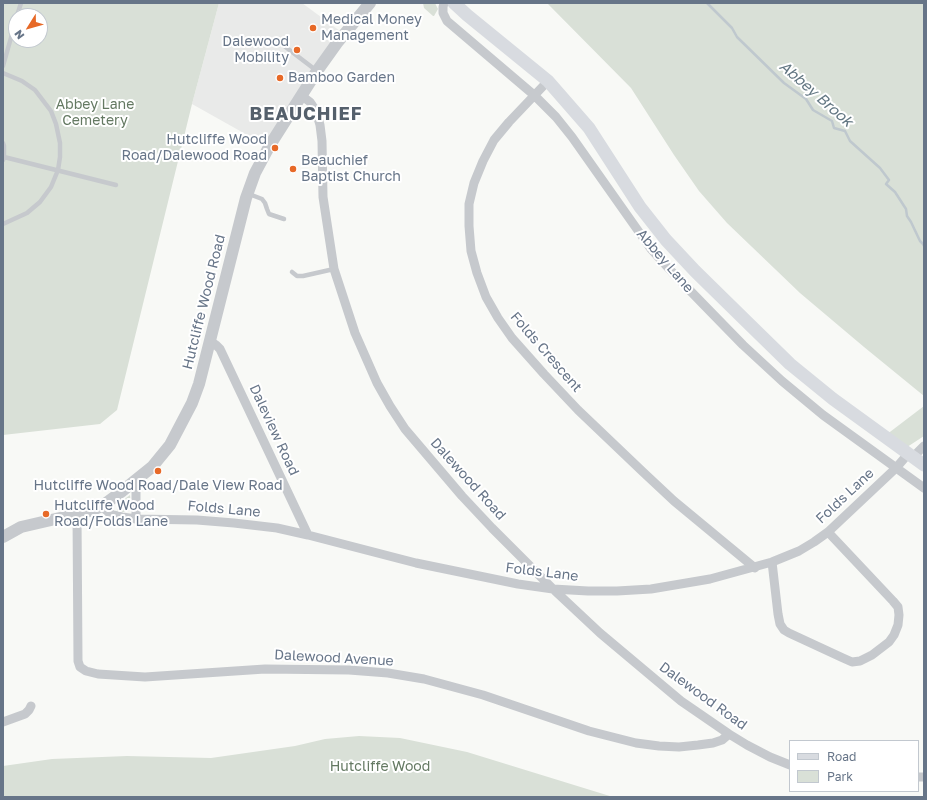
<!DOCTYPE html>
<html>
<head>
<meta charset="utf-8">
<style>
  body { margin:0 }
  #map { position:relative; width:927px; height:800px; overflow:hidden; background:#f8f9f6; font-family:"Golos Text",sans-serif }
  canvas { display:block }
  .frame { position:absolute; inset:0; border:4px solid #677588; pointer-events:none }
  .legend { position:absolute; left:789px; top:740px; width:130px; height:52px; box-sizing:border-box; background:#fff; border:1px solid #c2c8cf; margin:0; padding:5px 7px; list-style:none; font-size:12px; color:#677588 }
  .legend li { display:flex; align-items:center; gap:8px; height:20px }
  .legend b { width:20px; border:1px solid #c2c8cf }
  .north { position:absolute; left:8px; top:8px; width:40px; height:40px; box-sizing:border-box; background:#fff; border:1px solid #c2c8cf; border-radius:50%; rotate:233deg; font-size:11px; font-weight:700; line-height:16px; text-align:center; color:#677588 }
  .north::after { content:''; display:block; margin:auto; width:14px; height:18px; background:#e76927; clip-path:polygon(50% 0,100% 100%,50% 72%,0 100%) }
</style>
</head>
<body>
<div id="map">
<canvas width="927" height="800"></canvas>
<div class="frame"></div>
<ul class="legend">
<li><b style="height:5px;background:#d8dbe0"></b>Road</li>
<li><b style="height:11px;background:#d9e0d7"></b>Park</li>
</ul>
<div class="north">N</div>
</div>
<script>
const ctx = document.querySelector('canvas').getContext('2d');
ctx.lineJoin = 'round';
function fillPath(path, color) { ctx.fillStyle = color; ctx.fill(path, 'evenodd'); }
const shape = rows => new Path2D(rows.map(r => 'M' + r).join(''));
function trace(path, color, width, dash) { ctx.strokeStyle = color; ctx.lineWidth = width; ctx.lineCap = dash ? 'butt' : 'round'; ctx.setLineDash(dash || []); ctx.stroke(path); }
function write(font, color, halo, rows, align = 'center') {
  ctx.font = font + ' "Golos Text",sans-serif'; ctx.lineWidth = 4; ctx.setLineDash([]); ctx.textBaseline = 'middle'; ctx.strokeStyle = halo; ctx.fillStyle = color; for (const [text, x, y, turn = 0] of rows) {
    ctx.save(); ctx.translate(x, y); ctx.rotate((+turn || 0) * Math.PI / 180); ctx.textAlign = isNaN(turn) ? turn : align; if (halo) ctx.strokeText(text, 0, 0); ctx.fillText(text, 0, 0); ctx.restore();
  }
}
fillPath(shape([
  [219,3,302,3,340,31,265,145,192,104]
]), '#e9eae9');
fillPath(shape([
  [3,3,219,3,192,104,117,410,100,424,3,435],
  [16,16,40,16,40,40,16,40],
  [423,3,435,3,438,9,434,16,433,16,424,8],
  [547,3,924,3,924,396,864,347,800,293,727,223,699,191,674,155,631,88],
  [924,406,924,436,901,451,882,438],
  [130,495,131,506,129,511,126,512,119,512,117,510,117,507,119,503],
  [359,736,400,738,467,752,613,797,3,797,3,766,52,759,127,756,211,758,295,746,325,739]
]), '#d9e0d7');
trace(shape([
  [707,3,732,28,737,37,784,83,806,99,813,110,832,121,834,128,845,131,850,141,880,168,889,180,886,184,895,192,906,209,907,216,911,222,920,241,923,244,924,246]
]), '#bfc8ce', 2.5);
trace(shape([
  [17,16,21,3],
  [279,42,317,71],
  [3,66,16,20],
  [3,73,22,81,35,90,51,111,56,124,60,143,60,157,58,170,51,187,40,202,27,213,3,224],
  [3,143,4,146,4,157,3,160],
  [4,157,116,185],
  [249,194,262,199,265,203,267,209,269,214,284,219],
  [292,272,297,276,303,276,334,269]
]), '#c6c9cd', 4.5);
trace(shape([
  [444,3,443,7,443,13,447,21,534,95,556,117,572,137,651,249,672,272,704,305,743,345,782,381,823,415,924,488],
  [548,81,509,122,494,140,483,161,474,183,469,204,469,226,471,251,477,273,486,297,498,318,512,338,544,374,578,410,643,472,674,501,755,568],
  [302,96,310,102,316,111,320,125,322,141,323,197,334,269,355,333,377,383,390,406,405,429,462,496,492,528,553,589,600,633,681,701,729,734,747,745,770,757,790,765],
  [210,341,216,345,220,349,308,535],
  [913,457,924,446],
  [102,506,108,512,113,515,122,517,136,519,197,520,234,523,277,528,308,535,416,563,518,584,553,589,588,591,617,591,651,589,710,579,772,562,799,551,814,542,828,532,896,468,908,454],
  [77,515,78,661,80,667,86,671,98,674,145,677,265,669,349,670,388,673,424,679,483,695,589,731,636,743,659,746,679,747,698,745,713,743,722,740,729,734],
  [136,519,136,481],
  [772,562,778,614,780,624,784,630,789,633,843,658,852,662,860,661,872,655,889,642,894,635,898,625,899,615,898,607,893,601,828,532],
  [3,722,25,714,29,710,31,706],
  [918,777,924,777]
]), '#c6c9cd', 9);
trace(shape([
  [3,537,21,527,90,511,102,506,121,492,152,467,170,445,192,403,199,384,246,198,255,173,270,145,317,71,337,43,370,3]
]), '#c6c9cd', 12);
trace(shape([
  [454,3,467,15,548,81,589,128,640,207,666,240,695,271,747,322,790,364,833,399,924,465]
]), '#d8dbe0', 13);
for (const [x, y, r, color] of [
  [313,28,4,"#e76927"],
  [297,50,4,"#e76927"],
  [280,78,4,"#e76927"],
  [275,148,4,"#e76927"],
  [293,169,4,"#e76927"],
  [158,471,4,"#e76927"],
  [46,514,4,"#e76927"]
]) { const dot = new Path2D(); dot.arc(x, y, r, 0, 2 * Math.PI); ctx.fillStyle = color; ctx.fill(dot); trace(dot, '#fff', 1.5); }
write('14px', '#677588', '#fff', [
  ["Medical Money",321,20],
  ["Management",321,36],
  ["Dalewood",289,42,"right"],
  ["Mobility",289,58,"right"],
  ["Bamboo Garden",288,78],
  ["Hutcliffe Wood",267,140,"right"],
  ["Road/Dalewood Road",267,156,"right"],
  ["Beauchief",301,161],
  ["Baptist Church",301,177],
  ["Hutcliffe Wood Road/Dale View Road",158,486,"center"],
  ["Hutcliffe Wood",54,506],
  ["Road/Folds Lane",54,522]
], 'left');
write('14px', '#647962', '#fff', [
  ["Abbey Lane",95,105],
  ["Cemetery",95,121],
  ["Hutcliffe Wood",380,767]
]);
write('14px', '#677588', '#fff', [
  ["Abbey Lane",665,261,49],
  ["Hutcliffe Wood Road",204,302,-76],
  ["Folds Crescent",546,352,49],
  ["Daleview Road",274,430,65],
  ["Dalewood Road",468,479,48],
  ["Folds Lane",845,496,-43],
  ["Folds Lane",224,509,5],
  ["Folds Lane",542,572,7],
  ["Dalewood Avenue",334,658,3],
  ["Dalewood Road",703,696,36]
]);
write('italic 15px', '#637783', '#fff', [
  ["Abbey Brook",816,94,41]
]);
ctx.letterSpacing = '1px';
write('bold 18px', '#55606c', '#fff', [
  ["BEAUCHIEF",306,114]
]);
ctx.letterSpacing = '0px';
</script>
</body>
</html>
